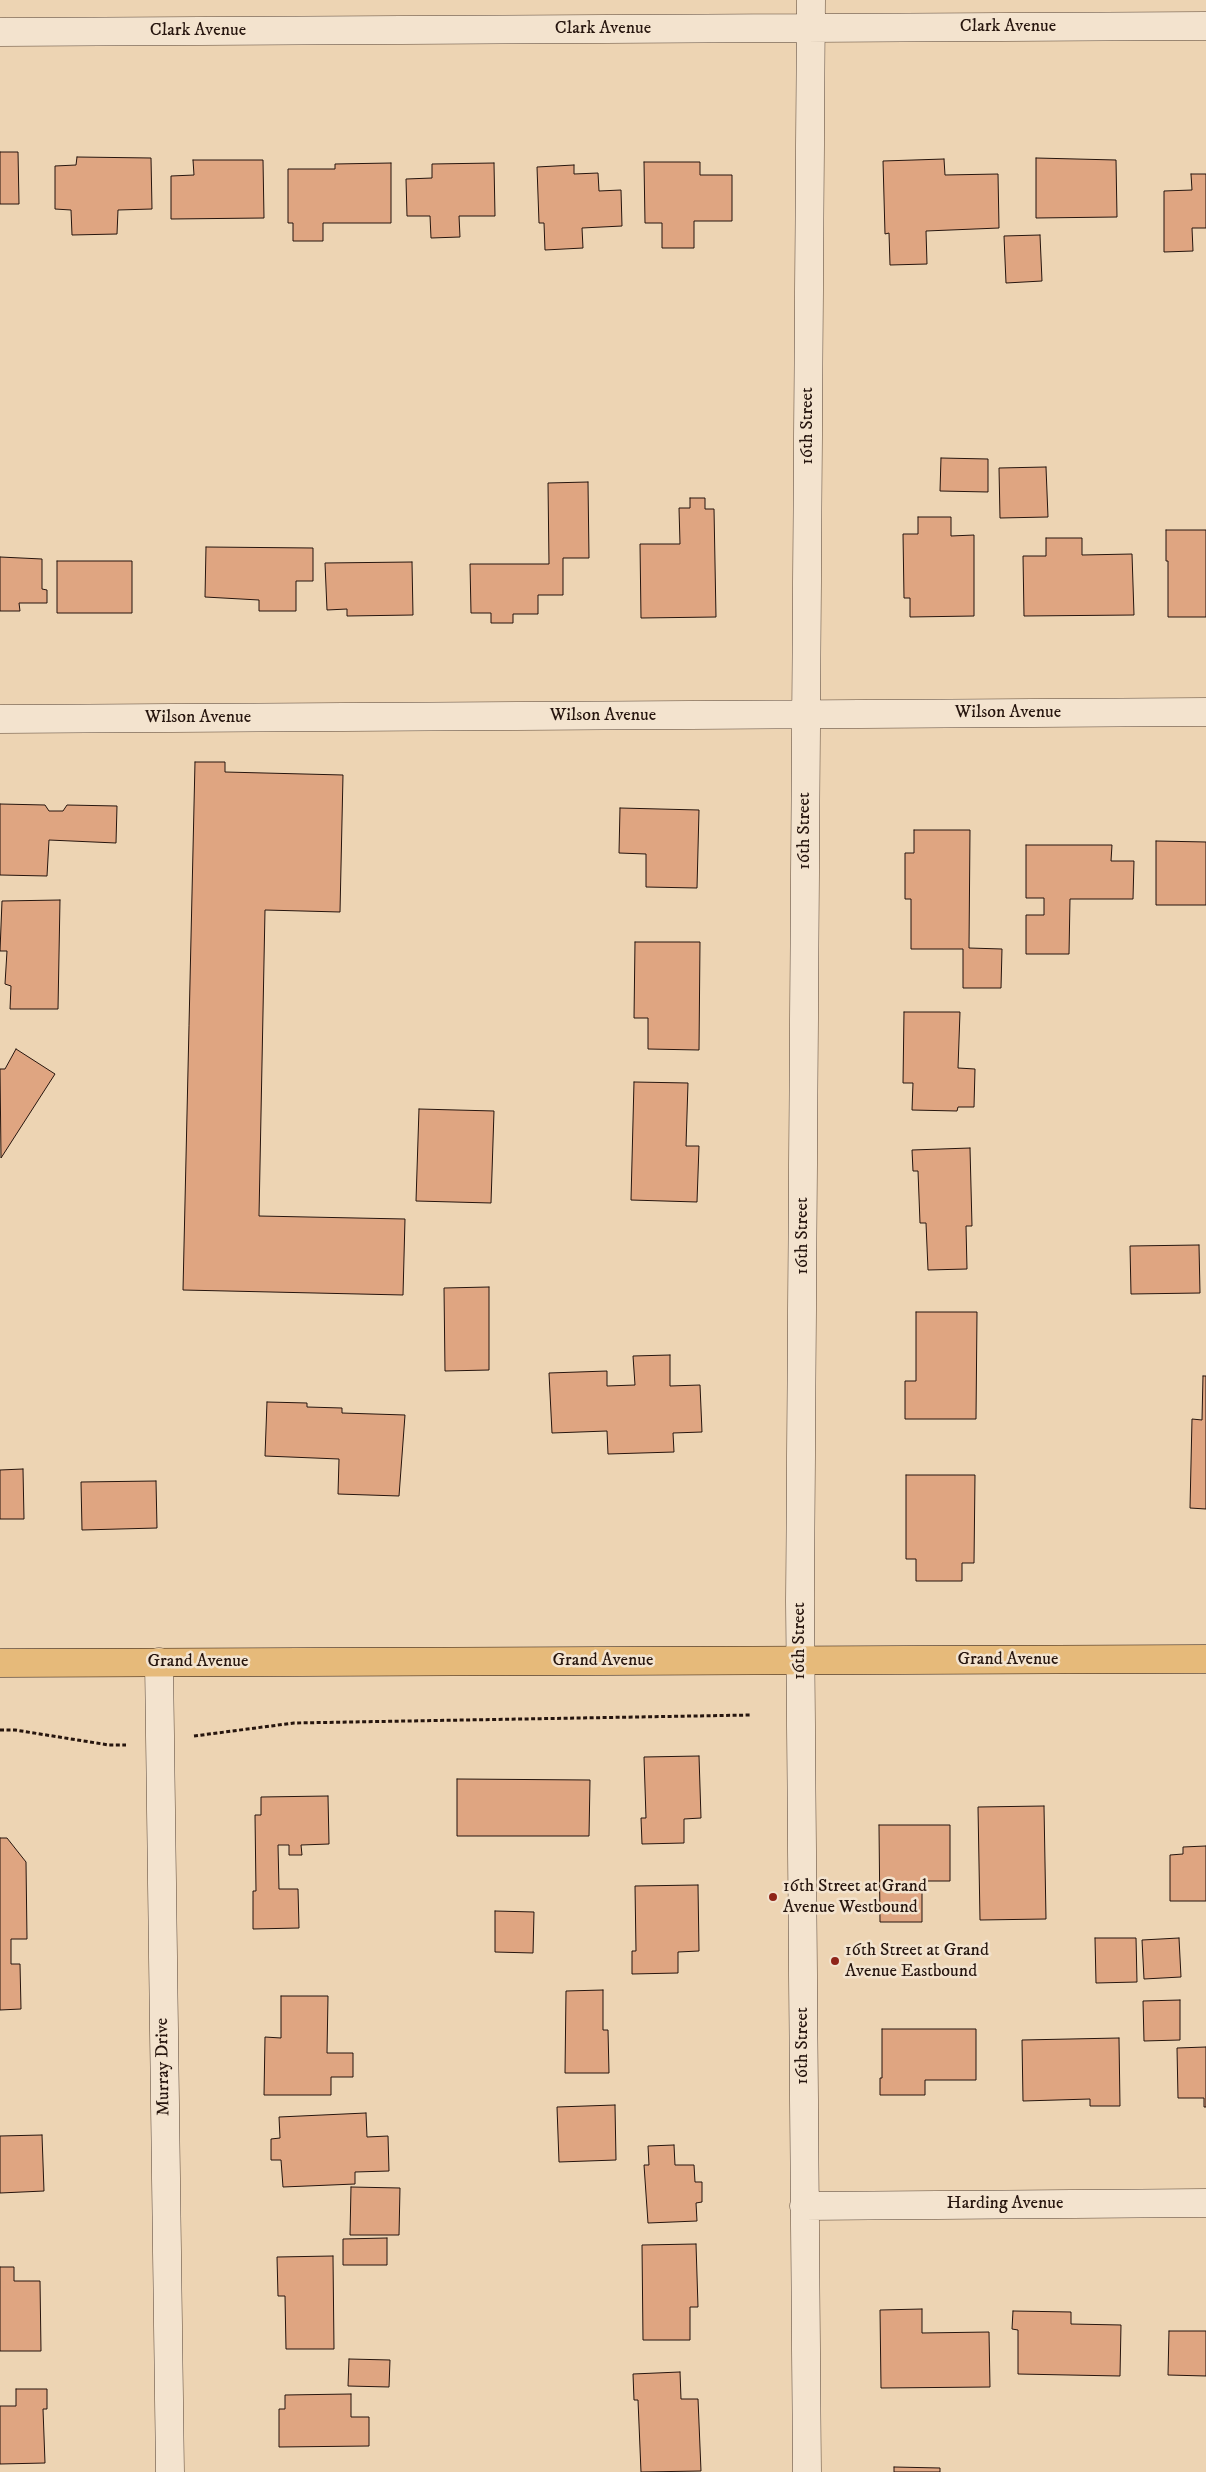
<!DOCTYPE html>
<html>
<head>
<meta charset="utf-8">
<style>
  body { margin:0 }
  canvas { display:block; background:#edd4b3 }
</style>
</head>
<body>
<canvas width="1206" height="2472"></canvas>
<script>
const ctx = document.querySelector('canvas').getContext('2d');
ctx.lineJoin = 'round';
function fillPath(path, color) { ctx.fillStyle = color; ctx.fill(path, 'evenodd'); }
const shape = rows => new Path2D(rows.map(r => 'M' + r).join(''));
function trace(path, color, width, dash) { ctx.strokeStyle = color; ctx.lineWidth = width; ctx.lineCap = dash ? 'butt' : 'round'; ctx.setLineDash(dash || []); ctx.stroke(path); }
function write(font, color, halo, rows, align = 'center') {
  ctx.font = font + ' "IM FELL DW Pica",serif'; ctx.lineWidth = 5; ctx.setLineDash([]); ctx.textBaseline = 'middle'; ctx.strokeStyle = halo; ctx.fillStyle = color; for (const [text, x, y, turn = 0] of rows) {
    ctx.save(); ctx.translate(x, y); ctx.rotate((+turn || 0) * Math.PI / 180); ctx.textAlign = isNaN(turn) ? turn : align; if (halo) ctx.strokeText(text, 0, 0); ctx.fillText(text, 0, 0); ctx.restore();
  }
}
const building = shape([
  [0,152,18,152,19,204,0,204,0,152],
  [77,157,151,158,152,209,118,210,117,234,72,235,71,210,55,209,55,166,76,165,77,157],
  [1036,158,1116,160,1117,217,1036,218,1036,158],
  [944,159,945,175,998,174,999,228,926,231,927,264,890,265,889,233,885,234,883,161,944,159],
  [193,160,263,160,264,218,171,219,171,176,194,175,193,160],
  [644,162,700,162,700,175,732,175,732,221,694,221,694,248,662,248,662,223,645,223,644,162],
  [391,163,391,223,323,223,323,241,293,241,293,223,288,223,288,169,335,169,335,164,391,163],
  [494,163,495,216,459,216,460,237,431,238,430,216,407,216,406,179,432,178,432,164,494,163],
  [574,165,574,174,598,173,599,191,621,190,622,226,582,228,583,248,545,250,544,223,539,223,537,167,574,165],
  [1191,174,1206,174,1206,228,1192,228,1193,251,1164,252,1164,191,1192,190,1191,174],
  [1040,235,1042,281,1006,283,1004,236,1040,235],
  [941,458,988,459,988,492,940,491,941,458],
  [1046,467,1048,517,1000,518,999,468,1046,467],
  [588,482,589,558,563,558,563,595,538,595,538,614,513,614,513,623,491,623,491,613,471,613,470,564,549,564,548,483,588,482],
  [690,498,705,498,705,509,714,509,716,617,641,618,640,544,680,544,679,508,690,508,690,498],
  [918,517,951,517,951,536,974,535,974,616,910,617,910,598,904,598,903,534,918,534,918,517],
  [1166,530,1206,530,1206,617,1168,617,1168,561,1166,561,1166,530],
  [1046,538,1082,538,1082,555,1132,554,1134,615,1024,616,1023,556,1046,556,1046,538],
  [206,547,313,548,313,581,296,581,296,611,259,611,259,600,205,597,206,547],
  [0,557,42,559,42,589,47,590,47,603,19,603,20,611,0,611,0,557],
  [57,561,132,561,132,613,57,613,57,561],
  [412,562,413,615,347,616,347,609,327,610,325,563,412,562],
  [195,762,225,762,225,772,343,775,340,912,265,910,259,1216,405,1219,403,1295,183,1290,195,762],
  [0,804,45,805,49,811,63,811,67,805,117,806,116,843,49,840,47,876,0,875,0,804],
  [620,808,699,810,697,888,646,887,646,854,619,853,620,808],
  [914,830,970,830,969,948,1002,949,1001,988,963,988,963,949,911,949,911,899,905,899,905,853,914,853,914,830],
  [1156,841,1206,842,1206,905,1156,905,1156,841],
  [1026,845,1112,845,1111,861,1134,861,1133,899,1070,899,1069,954,1026,954,1026,915,1044,915,1044,898,1026,898,1026,845],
  [60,900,58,1009,10,1009,11,986,5,984,7,951,0,951,2,901,60,900],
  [635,942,700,942,699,1050,648,1049,648,1018,634,1018,635,942],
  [904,1012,960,1012,958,1068,975,1069,974,1107,958,1107,957,1111,912,1110,913,1083,903,1083,904,1012],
  [16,1049,55,1074,1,1158,0,1069,5,1069,16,1049],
  [634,1082,688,1083,686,1146,699,1146,697,1202,631,1200,634,1082],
  [419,1109,494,1111,491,1203,416,1201,419,1109],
  [970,1148,972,1226,966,1226,967,1269,928,1270,926,1223,920,1223,918,1171,913,1171,912,1150,970,1148],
  [1199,1245,1200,1293,1131,1294,1130,1246,1199,1245],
  [489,1287,489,1370,445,1371,444,1288,489,1287],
  [916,1312,977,1312,976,1419,905,1419,905,1381,916,1381,916,1312],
  [670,1355,670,1386,700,1385,702,1432,673,1433,674,1452,608,1454,607,1431,552,1433,549,1373,607,1371,607,1386,635,1385,633,1356,670,1355],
  [1203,1376,1206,1376,1206,1509,1190,1508,1192,1419,1202,1420,1203,1376],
  [267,1402,307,1403,307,1407,342,1408,342,1413,405,1415,399,1496,338,1494,339,1459,265,1456,267,1402],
  [23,1469,24,1519,0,1519,0,1470,23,1469],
  [906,1475,975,1475,974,1563,962,1563,962,1581,916,1581,916,1559,906,1559,906,1475],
  [156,1481,157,1528,82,1530,81,1482,156,1481],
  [699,1756,701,1818,684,1819,684,1843,642,1844,641,1818,646,1818,644,1757,699,1756],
  [457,1779,590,1780,589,1836,457,1836,457,1779],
  [328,1796,329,1844,301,1845,302,1855,289,1855,289,1845,278,1845,279,1889,298,1889,299,1928,253,1929,253,1891,256,1891,255,1815,261,1815,261,1797,328,1796],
  [1044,1806,1046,1919,980,1920,978,1807,1044,1806],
  [879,1825,950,1825,950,1881,922,1881,922,1922,880,1922,879,1825],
  [0,1838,7,1838,26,1862,27,1939,11,1939,11,1964,20,1964,21,2009,0,2010,0,1838],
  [1206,1846,1206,1901,1170,1901,1170,1855,1183,1854,1183,1847,1206,1846],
  [698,1885,699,1951,678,1952,678,1973,632,1974,632,1951,636,1951,635,1886,698,1885],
  [495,1911,534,1912,533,1953,495,1952,495,1911],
  [1095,1938,1136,1938,1137,1982,1096,1983,1095,1938],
  [1179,1938,1181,1977,1144,1979,1142,1940,1179,1938],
  [603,1990,603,2030,608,2030,609,2073,565,2073,566,1991,603,1990],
  [281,1996,328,1996,327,2053,353,2053,353,2077,331,2077,331,2095,264,2095,265,2037,281,2038,281,1996],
  [1180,2000,1180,2040,1144,2041,1143,2001,1180,2000],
  [882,2029,976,2029,976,2080,925,2080,925,2095,880,2095,880,2078,882,2078,882,2029],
  [1119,2038,1120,2106,1090,2106,1090,2099,1023,2101,1022,2040,1119,2038],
  [1206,2047,1206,2107,1204,2107,1204,2098,1178,2098,1177,2048,1206,2047],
  [615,2105,616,2160,559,2162,557,2107,615,2105],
  [366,2113,367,2137,388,2136,389,2171,355,2172,355,2184,283,2187,281,2160,271,2160,271,2139,280,2138,279,2117,366,2113],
  [42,2135,44,2191,0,2193,0,2136,42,2135],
  [674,2145,675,2165,694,2165,695,2182,702,2182,702,2202,696,2203,697,2221,648,2223,644,2165,649,2165,648,2146,674,2145],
  [351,2187,400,2188,399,2235,350,2235,351,2187],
  [387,2238,387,2265,343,2265,343,2239,387,2238],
  [696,2244,698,2307,690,2307,690,2340,643,2340,642,2245,696,2244],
  [333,2256,334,2349,286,2349,285,2296,278,2296,277,2257,333,2256],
  [0,2267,14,2267,14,2281,40,2281,41,2351,0,2351,0,2267],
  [922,2309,922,2333,989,2332,990,2387,881,2388,880,2310,922,2309],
  [1013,2311,1071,2312,1071,2324,1121,2325,1120,2376,1018,2374,1018,2330,1012,2329,1013,2311],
  [1169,2331,1206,2331,1206,2376,1168,2375,1169,2331],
  [349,2359,390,2360,389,2387,348,2386,349,2359],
  [680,2372,681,2399,698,2399,701,2471,641,2472,638,2400,634,2400,633,2374,680,2372],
  [16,2389,47,2389,47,2409,43,2409,45,2463,0,2464,0,2406,16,2406,16,2389],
  [351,2394,351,2417,369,2417,369,2446,279,2447,279,2409,285,2409,285,2395,351,2394],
  [894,2467,940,2468,940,2472,894,2472,894,2467]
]);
fillPath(building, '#dfa581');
trace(building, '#26150e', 1);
const minor = shape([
  [0,32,1206,26],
  [0,719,1206,712],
  [159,1662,170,2472],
  [804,2206,1206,2203],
  [807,2472,800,1601,811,0]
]);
const primary = shape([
  [0,1663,1206,1659]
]);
trace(minor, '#584537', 29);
trace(primary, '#26150e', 29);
trace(shape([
  [0,1730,15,1730,109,1745,126,1745],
  [194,1736,294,1723,751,1715]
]), '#26150e', 3, [4, 2.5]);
trace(minor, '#f3e3ce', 28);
trace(primary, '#e6ba7a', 28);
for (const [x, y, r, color] of [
  [773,1897,5,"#8f2418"],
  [835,1961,5,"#8f2418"]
]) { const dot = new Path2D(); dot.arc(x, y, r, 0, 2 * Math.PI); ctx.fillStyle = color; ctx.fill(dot); trace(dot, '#f3e3ce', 2); }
write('18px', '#26150e', '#f3e3ce', [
  ["Clark Avenue",1008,27],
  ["Clark Avenue",603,29],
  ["Clark Avenue",198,31],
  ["16th Street",808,426,-90],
  ["Wilson Avenue",1008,713],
  ["Wilson Avenue",603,716],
  ["Wilson Avenue",198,718],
  ["16th Street",805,831,-90],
  ["16th Street",803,1236,-90],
  ["16th Street",800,1641,-90],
  ["Grand Avenue",1008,1660],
  ["Grand Avenue",603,1661],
  ["Grand Avenue",198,1662],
  ["16th Street",803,2046,-90],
  ["Murray Drive",164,2067,-91],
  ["Harding Avenue",1005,2204]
]);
write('18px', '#26150e', '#f3e3ce', [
  ["16th Street at Grand",783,1887],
  ["Avenue Westbound",783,1908],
  ["16th Street at Grand",845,1951],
  ["Avenue Eastbound",845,1972]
], 'left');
</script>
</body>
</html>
